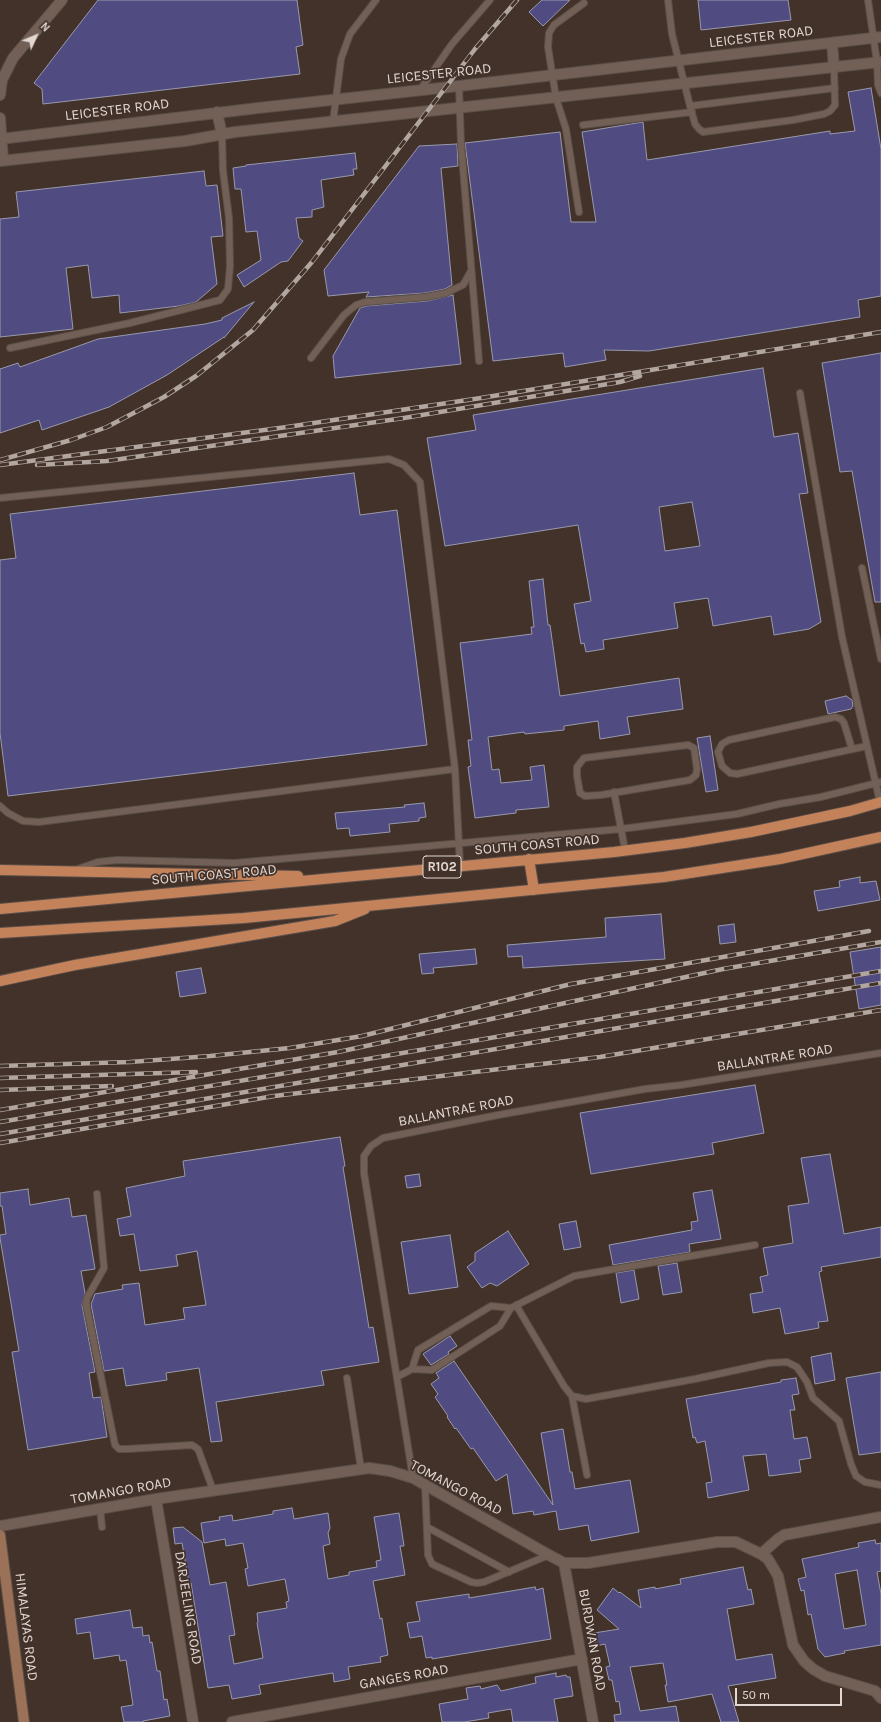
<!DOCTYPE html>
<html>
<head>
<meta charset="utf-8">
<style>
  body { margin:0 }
  #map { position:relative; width:881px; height:1722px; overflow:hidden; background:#42322a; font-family:Karla,sans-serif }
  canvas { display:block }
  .north { position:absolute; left:16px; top:16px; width:40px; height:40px; -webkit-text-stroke:3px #42322a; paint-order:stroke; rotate:46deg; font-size:11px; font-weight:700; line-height:16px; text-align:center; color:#e2d7d2 }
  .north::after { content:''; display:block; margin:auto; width:14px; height:18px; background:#e2d7d2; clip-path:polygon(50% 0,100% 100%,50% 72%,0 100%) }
  .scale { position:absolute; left:735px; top:1688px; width:107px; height:18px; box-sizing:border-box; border:2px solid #e2d7d2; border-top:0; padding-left:5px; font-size:12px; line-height:14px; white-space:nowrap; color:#e2d7d2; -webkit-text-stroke:3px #42322a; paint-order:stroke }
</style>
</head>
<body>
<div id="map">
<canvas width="881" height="1722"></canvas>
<div class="north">N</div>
<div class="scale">50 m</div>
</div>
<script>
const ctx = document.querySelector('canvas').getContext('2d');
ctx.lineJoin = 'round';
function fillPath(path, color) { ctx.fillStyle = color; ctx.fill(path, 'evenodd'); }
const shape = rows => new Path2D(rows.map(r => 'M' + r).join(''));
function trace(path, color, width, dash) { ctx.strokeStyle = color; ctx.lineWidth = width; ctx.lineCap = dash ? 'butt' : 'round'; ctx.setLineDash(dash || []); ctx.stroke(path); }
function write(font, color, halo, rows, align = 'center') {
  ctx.font = font + ' Karla,sans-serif'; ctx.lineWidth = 3.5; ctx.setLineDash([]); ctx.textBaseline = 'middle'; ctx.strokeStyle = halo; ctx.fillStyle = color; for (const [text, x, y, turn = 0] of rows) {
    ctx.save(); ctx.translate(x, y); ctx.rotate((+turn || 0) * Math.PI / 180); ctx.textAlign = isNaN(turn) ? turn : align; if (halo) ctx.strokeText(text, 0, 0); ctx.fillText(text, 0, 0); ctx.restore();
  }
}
const building = shape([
  [98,0,297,0,303,45,296,47,300,74,43,104,42,89,34,83,98,0],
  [542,0,570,0,543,26,529,12,542,0],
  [698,0,788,0,791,20,701,30,698,0],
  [871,88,881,149,881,296,858,300,860,317,649,351,604,350,606,360,565,367,563,353,493,361,465,143,560,132,571,222,596,222,582,132,643,122,647,160,830,131,830,134,855,131,848,92,871,88],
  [457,144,458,166,441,168,452,285,445,289,425,293,366,297,369,292,328,296,324,270,419,146,457,144],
  [355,153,357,169,353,169,354,175,321,180,324,207,312,210,312,217,296,218,299,238,303,241,288,261,281,262,244,287,237,275,261,260,257,231,246,232,241,189,235,189,233,168,246,166,246,165,355,153],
  [204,171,206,186,217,185,223,236,211,237,217,284,196,302,179,306,120,313,119,295,92,298,88,265,66,268,73,329,0,337,0,219,19,217,16,192,204,171],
  [453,295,461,364,335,378,333,356,360,308,366,306,427,301,453,295],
  [254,302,224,338,224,337,167,375,109,407,42,430,39,420,0,433,0,369,18,363,20,367,98,339,205,324,222,320,222,318,254,302],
  [881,353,881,602,875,602,852,471,840,472,822,363,881,353],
  [763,368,774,437,798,433,808,493,799,494,821,622,809,629,774,635,771,616,713,626,708,598,674,603,678,628,603,640,604,649,586,652,584,643,581,644,574,604,591,601,578,525,445,546,427,438,476,430,473,415,763,368],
  [692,502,700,546,665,551,659,507,692,502],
  [354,473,360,515,397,510,427,745,8,796,0,733,0,560,16,558,10,514,354,473],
  [543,579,548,625,550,625,560,696,679,678,683,709,627,717,630,734,600,739,598,721,564,726,564,730,525,734,524,732,488,737,492,770,499,769,501,783,532,780,530,767,544,765,549,807,516,810,516,813,475,818,468,767,471,766,468,740,472,740,460,643,532,634,531,627,534,627,529,581,543,579],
  [846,696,852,700,853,706,851,709,828,714,825,701,846,696],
  [710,736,718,790,706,792,697,738,710,736],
  [424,803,426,817,419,818,419,821,389,824,390,832,350,836,349,828,337,829,335,813,405,807,404,805,424,803],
  [860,877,860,883,876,881,880,900,818,911,814,891,840,887,839,881,860,877],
  [661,914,665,959,523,968,522,956,508,957,507,945,606,937,605,918,661,914],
  [734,924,736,942,720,944,718,926,734,924],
  [881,947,881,1005,859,1009,850,952,881,947],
  [475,949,477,964,433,968,434,973,422,974,419,954,475,949],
  [201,968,206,993,180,997,176,972,201,968],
  [755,1085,764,1133,712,1143,714,1154,591,1174,580,1113,755,1085],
  [340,1137,345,1166,343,1167,369,1328,373,1327,379,1362,321,1371,324,1385,216,1402,222,1441,211,1442,199,1368,166,1373,167,1380,126,1386,123,1368,104,1371,91,1304,95,1294,123,1289,122,1285,139,1283,145,1325,185,1319,183,1308,206,1305,197,1251,176,1255,178,1266,140,1271,134,1234,120,1236,117,1219,131,1216,126,1188,185,1176,183,1161,340,1137],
  [830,1154,844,1234,881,1227,881,1257,821,1267,822,1271,819,1272,828,1321,818,1322,819,1328,785,1334,780,1308,753,1313,750,1294,763,1292,760,1277,768,1275,763,1248,793,1243,788,1206,809,1203,801,1158,830,1154],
  [419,1174,421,1186,407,1188,405,1176,419,1174],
  [28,1189,30,1205,69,1198,72,1217,86,1215,95,1269,81,1271,85,1293,82,1305,95,1372,89,1373,93,1398,101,1397,107,1437,28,1450,12,1352,19,1351,0,1238,0,1235,6,1234,2,1206,0,1206,0,1193,28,1189],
  [712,1190,721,1239,689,1244,690,1252,613,1265,609,1245,692,1230,691,1222,698,1221,693,1193,712,1190],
  [576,1221,581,1247,564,1250,559,1224,576,1221],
  [508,1231,529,1264,497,1286,490,1283,482,1288,467,1267,475,1261,475,1253,508,1231],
  [450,1235,458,1287,409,1294,401,1242,450,1235],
  [677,1263,682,1292,663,1295,658,1266,677,1263],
  [634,1270,639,1299,621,1303,616,1273,634,1270],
  [450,1336,457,1346,448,1352,449,1354,431,1365,423,1354,450,1336],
  [831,1353,835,1380,815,1384,811,1357,831,1353],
  [454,1361,553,1505,541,1433,563,1429,570,1472,572,1472,575,1489,630,1480,639,1532,591,1541,588,1525,559,1530,556,1511,534,1515,533,1511,513,1514,507,1474,496,1481,473,1448,471,1449,456,1428,455,1429,447,1417,448,1416,435,1397,438,1394,431,1384,439,1378,436,1373,454,1361],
  [881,1372,881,1452,859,1455,846,1378,881,1372],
  [796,1378,799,1394,792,1395,795,1410,790,1410,794,1439,807,1437,811,1458,799,1460,801,1472,769,1476,766,1454,743,1456,749,1490,708,1498,706,1483,712,1482,705,1441,697,1443,695,1437,693,1438,686,1399,781,1382,781,1380,796,1378],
  [292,1508,294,1519,328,1513,330,1528,328,1533,330,1544,323,1546,328,1579,349,1575,349,1572,377,1567,376,1561,381,1560,374,1517,399,1513,404,1546,400,1546,405,1575,373,1581,380,1619,382,1618,388,1655,380,1657,381,1662,348,1667,350,1679,334,1682,333,1673,259,1685,261,1694,232,1699,229,1685,208,1688,191,1583,189,1583,182,1543,175,1544,173,1528,183,1527,202,1542,210,1585,226,1582,235,1635,229,1636,234,1664,263,1658,257,1623,258,1622,257,1613,287,1608,286,1602,289,1601,285,1579,248,1586,245,1569,248,1568,243,1543,226,1546,225,1539,204,1543,201,1523,220,1520,219,1517,232,1515,233,1521,273,1514,273,1511,292,1508],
  [875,1540,876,1544,881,1543,881,1571,877,1572,881,1594,881,1645,844,1651,845,1653,825,1657,818,1649,811,1614,808,1615,804,1590,801,1591,798,1579,806,1577,802,1559,859,1547,858,1543,875,1540],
  [857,1570,866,1625,844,1629,835,1574,857,1570],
  [743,1567,748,1590,751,1589,754,1604,727,1609,736,1660,772,1654,776,1678,728,1686,739,1722,721,1722,712,1694,668,1702,665,1685,667,1685,663,1663,630,1667,640,1711,676,1706,679,1722,615,1722,614,1715,621,1714,619,1701,616,1702,612,1680,609,1680,606,1667,610,1666,605,1644,596,1646,594,1633,619,1629,597,1610,613,1588,619,1593,620,1592,641,1608,638,1590,655,1587,655,1589,681,1584,680,1579,743,1567],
  [535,1587,536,1590,543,1588,551,1639,432,1659,432,1657,426,1658,422,1636,410,1638,407,1623,420,1621,416,1602,469,1594,469,1598,535,1587],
  [130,1610,133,1628,142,1627,143,1636,149,1635,150,1643,152,1642,157,1671,160,1671,164,1700,167,1699,170,1716,143,1721,143,1722,124,1722,121,1707,133,1705,126,1660,120,1661,119,1655,94,1659,90,1632,77,1634,75,1619,130,1610],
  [556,1673,556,1677,566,1675,567,1677,570,1677,573,1696,554,1699,558,1722,513,1722,511,1709,488,1713,489,1718,464,1722,442,1722,439,1704,468,1699,466,1688,480,1686,481,1689,497,1685,501,1691,536,1683,535,1677,556,1673]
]);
fillPath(building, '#504c81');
trace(building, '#9999ac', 1);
const lane = shape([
  [668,0,672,34,690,106,695,124,699,129,703,132,793,120,824,114,830,111,835,105,834,67],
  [868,0,877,62,878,85,881,93],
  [459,86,461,144,479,361],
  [420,90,452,44,490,0],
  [690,106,835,88],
  [333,122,341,59,350,34,376,0],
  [583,125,692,112],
  [579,212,566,129,556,98,548,47,549,33,554,25,584,3],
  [10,348,130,323,220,300,228,289,230,266,229,218,223,171,222,135],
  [311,358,344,315,356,305,365,302,426,297,446,293,463,285,471,271],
  [800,393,842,637,880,802],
  [0,498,389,459,404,465,420,482,455,769,460,865],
  [862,568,881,659],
  [688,745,694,748,697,769,696,775,690,780,601,795,585,796,580,793,577,776,577,767,584,758,688,745],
  [852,749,844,723,841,719,835,717,729,740,722,744,718,752,722,766,730,773,737,774,867,746],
  [614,792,625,850],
  [0,806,8,813,23,821,39,822,455,769],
  [78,869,98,862,117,860,235,863,621,829,737,814,779,804,821,797,881,782],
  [97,1194,104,1268,87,1298,86,1304,115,1445,119,1449,127,1449,192,1445,198,1449,213,1490],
  [516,1305,564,1386,572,1396,586,1399,695,1379,769,1363,787,1362,797,1367,807,1382,813,1398,839,1421,851,1464,856,1476,865,1482,881,1485],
  [412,1369,418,1350,491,1306,511,1308],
  [397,1377,412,1369,432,1370,500,1326,511,1308,574,1276,755,1245],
  [347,1378,361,1469],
  [572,1396,587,1475],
  [413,1478,364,1173,364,1156,371,1146,383,1138,498,1115,645,1089,681,1085,881,1053],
  [425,1485,428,1555,432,1564,471,1582,477,1583,484,1582,549,1555],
  [100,1508,102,1527],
  [427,1527,509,1572]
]);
const street = shape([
  [832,43,834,67],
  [0,95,2,80,13,58,62,0],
  [217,112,222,135],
  [0,118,3,160],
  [0,139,258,108,459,86,881,37],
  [0,161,185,141,235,132,881,62],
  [156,1499,193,1722],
  [0,1526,156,1499,369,1468,390,1471,413,1478,549,1555,564,1563,588,1563,717,1542,736,1542,761,1554,778,1539,784,1535,881,1517],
  [761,1554,768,1559,778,1576,793,1645,804,1661,813,1669,825,1676,875,1691,881,1698],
  [564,1563,593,1722],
  [232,1722,582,1659]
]);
const secondary = shape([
  [0,1535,24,1722]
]);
const primary = shape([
  [529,859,534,890],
  [0,870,298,876],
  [0,909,614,852,685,843,751,832,850,811,881,802],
  [0,933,244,918,664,877,780,859,881,837],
  [0,981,75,965,335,921,365,909]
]);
trace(lane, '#5c4f48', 8);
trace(street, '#5c4f48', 12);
trace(secondary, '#5c4f48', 12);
trace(primary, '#5c4f48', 12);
trace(lane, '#726057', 6);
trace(street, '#726057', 10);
trace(secondary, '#9b7158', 10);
trace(primary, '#c4825a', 10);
const rail = shape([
  [0,460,71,440,107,427,164,397,196,376,253,330,312,262,475,49,517,0],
  [0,465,287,427,481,398,881,332],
  [37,465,107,461,404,418,620,382,640,376],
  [0,1066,130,1062,210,1056,290,1048,362,1036,571,984,869,931],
  [0,1078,196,1072],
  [0,1090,112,1086],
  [0,1110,338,1052,723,969,881,942],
  [0,1122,881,971],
  [0,1134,881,983],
  [0,1143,274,1096,600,1057,881,1010]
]);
trace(rail, '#b2a6a0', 4.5);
trace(rail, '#42322a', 3, [9]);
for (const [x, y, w] of [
  [442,867,38]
]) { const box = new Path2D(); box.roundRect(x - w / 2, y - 11, w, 22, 3); ctx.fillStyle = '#42322a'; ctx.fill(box); trace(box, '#e2d7d2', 1); }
write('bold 13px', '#e2d7d2', null, [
  ["R102",442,867]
]);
write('14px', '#e2d7d2', '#42322a', [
  ["LEICESTER ROAD",761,37,-7],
  ["LEICESTER ROAD",439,74,-6],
  ["LEICESTER ROAD",117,110,-7],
  ["SOUTH COAST ROAD",537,845,-5],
  ["SOUTH COAST ROAD",214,875,-5],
  ["BALLANTRAE ROAD",775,1058,-9],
  ["BALLANTRAE ROAD",456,1111,-11],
  ["TOMANGO ROAD",456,1488,28],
  ["TOMANGO ROAD",121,1491,-10],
  ["DARJEELING ROAD",188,1608,81],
  ["HIMALAYAS ROAD",26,1627,83],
  ["BURDWAN ROAD",592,1640,80],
  ["GANGES ROAD",404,1677,-10]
]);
</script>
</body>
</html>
